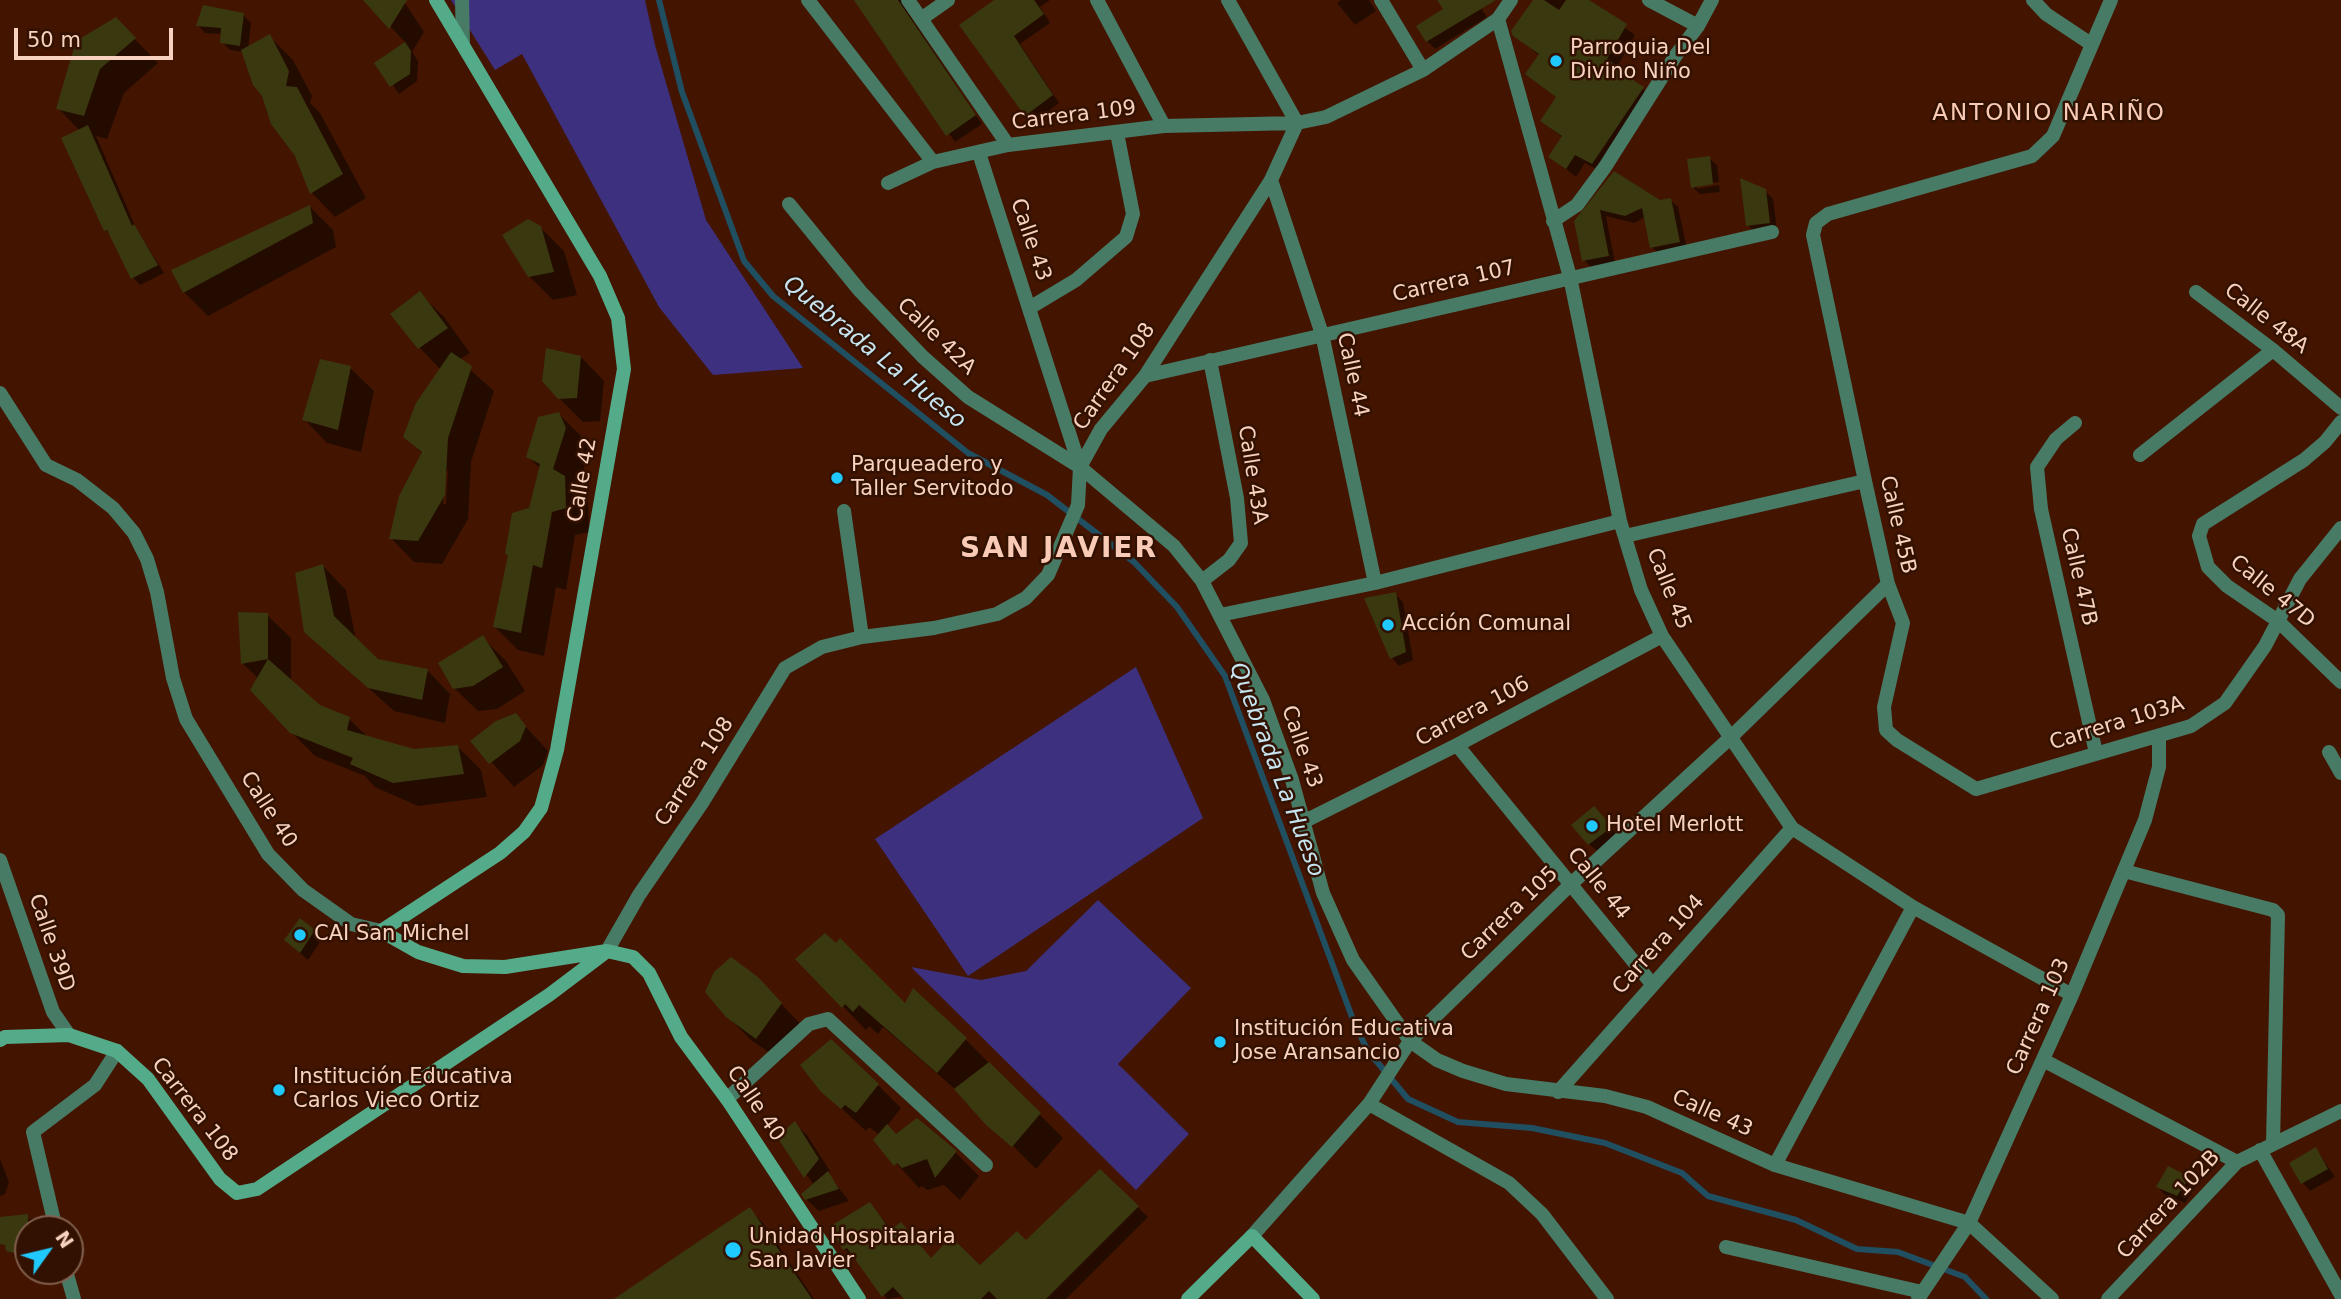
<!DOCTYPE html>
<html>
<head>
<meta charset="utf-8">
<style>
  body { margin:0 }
  #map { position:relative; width:2341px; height:1299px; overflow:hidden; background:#431500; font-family:"DejaVu Sans",sans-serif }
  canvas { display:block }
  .north { position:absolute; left:14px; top:1215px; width:70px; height:70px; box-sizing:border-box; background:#321101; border:2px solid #815e4d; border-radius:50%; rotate:56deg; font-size:19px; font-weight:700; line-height:28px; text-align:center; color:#f8d1c0 }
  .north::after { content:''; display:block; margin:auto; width:24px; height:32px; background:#20c9fd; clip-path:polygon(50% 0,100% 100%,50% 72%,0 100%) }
  .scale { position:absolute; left:14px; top:28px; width:159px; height:32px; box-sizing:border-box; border:4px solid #f8d1c0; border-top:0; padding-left:9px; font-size:21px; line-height:24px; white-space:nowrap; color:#f8d1c0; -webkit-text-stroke:5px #321101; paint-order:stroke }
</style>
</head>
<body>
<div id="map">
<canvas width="2341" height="1299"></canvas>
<div class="north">N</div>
<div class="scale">50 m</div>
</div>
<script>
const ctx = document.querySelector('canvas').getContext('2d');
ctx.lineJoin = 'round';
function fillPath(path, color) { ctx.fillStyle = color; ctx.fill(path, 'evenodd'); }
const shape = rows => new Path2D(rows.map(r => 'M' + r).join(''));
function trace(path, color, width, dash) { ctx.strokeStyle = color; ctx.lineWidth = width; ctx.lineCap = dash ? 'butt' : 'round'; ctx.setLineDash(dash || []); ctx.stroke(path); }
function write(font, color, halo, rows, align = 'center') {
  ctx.font = font + ' "DejaVu Sans",sans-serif'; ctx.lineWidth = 5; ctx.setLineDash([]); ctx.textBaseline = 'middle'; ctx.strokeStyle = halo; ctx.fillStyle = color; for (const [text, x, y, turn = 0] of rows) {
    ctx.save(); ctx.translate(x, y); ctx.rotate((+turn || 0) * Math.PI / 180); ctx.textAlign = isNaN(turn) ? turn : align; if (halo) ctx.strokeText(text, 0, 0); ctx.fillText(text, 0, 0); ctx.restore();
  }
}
fillPath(shape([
  [451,0,645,0,655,45,706,220,803,368,713,375,659,307,522,54,495,70],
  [1136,667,1203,818,968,976,875,839],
  [1098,900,1191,988,1118,1064,1189,1134,1136,1190,911,967,981,980,1026,971]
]), '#3d307e');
fillPath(shape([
  [365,0,403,0,424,32,412,52,418,61,417,81,399,94,377,63,406,43],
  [856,0,907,0,902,4,982,124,955,142],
  [998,0,1050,0,1040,7,1050,23,1020,44,1059,103,1034,122,1027,115],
  [1341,0,1369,0,1376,11,1355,25,1337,3],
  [1439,0,1476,0,1487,17,1435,49,1427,41,1445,10],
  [1535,0,1585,0,1635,35,1616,69,1653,97,1602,172,1585,163,1576,177,1550,156,1563,138,1542,121,1557,98,1527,74,1540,56,1514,35],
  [243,15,251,23,248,49,269,36,293,60,312,96,310,103,320,113,366,198,335,217,312,193,296,155,244,52,230,50,222,42,222,34,205,33,198,25],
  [115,19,158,63,124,93,107,139,96,136,136,228,164,273,140,285,132,277,113,238,105,230,80,131,58,108],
  [1709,158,1717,165,1719,182,1697,185,1697,189,1719,185,1720,192,1700,194,1693,187],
  [1615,173,1660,202,1670,200,1678,207,1687,249,1660,255,1652,247,1645,217,1634,223,1606,216,1615,263,1592,268,1584,260,1576,222],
  [1765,191,1773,199,1777,230,1755,233,1748,225],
  [310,207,333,230,336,247,208,316,184,292],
  [540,227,564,251,577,295,553,300,529,276],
  [420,294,444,317,470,353,459,360,494,391,471,462,468,519,442,564,414,562,391,538,423,454,405,437,441,370,419,347],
  [448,469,446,504,443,504,444,477],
  [581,357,604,381,600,421,583,422,559,398],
  [350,368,374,391,361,452,327,443,304,419],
  [559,414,582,437,589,452,577,491,588,502,589,532,575,535,566,590,556,587,544,656,518,650,494,626,541,469,528,457],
  [323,566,346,590,356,640,377,661,427,670,450,694,445,723,394,711,306,632],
  [1395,594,1403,602,1413,660,1399,666,1392,658],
  [267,615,291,638,291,681,319,706,349,719,369,738,414,751,457,746,481,770,487,797,418,806,375,787,365,776,315,756,291,732,259,679,242,663],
  [483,638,506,661,525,691,497,709,478,711,454,688],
  [515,715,548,751,543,765,514,787,473,741],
  [1602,816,1618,836,1597,851,1589,844],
  [300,921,322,939,308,960,294,948],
  [797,959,906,1006,965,1039,1063,1138,1036,1169,962,1095,883,1027,878,1034,869,1026,866,1030],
  [757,978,804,1028,781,1061,751,1040,727,1016],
  [878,1085,901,1108,887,1126,896,1136,955,1152,979,1176,960,1200,944,1185,927,1190,922,1186,919,1188,875,1140,880,1135,869,1127,866,1131,823,1091],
  [795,1124,807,1135,830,1171,828,1174,849,1201,819,1211,806,1199,814,1185,779,1137],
  [2316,1149,2335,1177,2310,1191,2303,1183],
  [0,1159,9,1182,5,1194,0,1196],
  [1100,1171,1148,1217,1066,1299,907,1299,904,1296,887,1299,856,1258,844,1249,870,1204,892,1231,932,1260,980,1268,1026,1242],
  [2189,1178,2196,1186,2185,1203,2165,1195,2158,1187],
  [750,1210,764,1224,814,1299,635,1299],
  [42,1218,51,1229,28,1229,28,1255,12,1251,12,1254,7,1250,27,1219],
  [12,1254,28,1259,28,1262,15,1258]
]), '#0007');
trace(shape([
  [659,0,682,92,744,261,773,296,968,453,1047,495,1134,562,1177,607,1225,676,1355,1025,1368,1051,1408,1099,1458,1122,1532,1128,1605,1143,1682,1173,1708,1196,1796,1220,1857,1249,1898,1252,1965,1277,1986,1299]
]), '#204f61', 6);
fillPath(shape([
  [363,0,407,0,389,29],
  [854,0,898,0,976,115,946,136],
  [994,0,1034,0,1044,14,1014,36,1053,95,1025,116,959,25],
  [1437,0,1496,0,1426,42,1416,26,1443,9],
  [1533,0,1544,0,1559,10,1566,0,1589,0,1627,24,1607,59,1613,63,1611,66,1644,87,1592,164,1575,155,1566,169,1548,157,1562,136,1540,121,1556,97,1525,74,1539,54,1513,36,1511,31],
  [203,5,244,13,240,46,220,43,221,28,196,26],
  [116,17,136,38,100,69,84,116,56,109,76,41],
  [270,34,289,71,286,86,297,87,343,174,310,194,295,156,271,124,262,96,253,85,241,50],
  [405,42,411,51,410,74,390,87,374,63],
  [88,125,132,226,134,224,158,265,131,279,107,230,104,231,61,138],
  [1710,156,1713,184,1691,188,1687,159],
  [1614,171,1660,200,1671,198,1680,242,1650,248,1642,208,1625,216,1600,210,1609,256,1582,261,1574,221],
  [1740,178,1766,189,1770,223,1746,226],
  [310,205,313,223,183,293,171,270],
  [528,219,541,226,554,272,528,277,502,235],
  [420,291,448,328,418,349,390,314],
  [546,348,581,356,577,398,558,399,542,381],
  [451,352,472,366,448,438,445,495,418,541,389,539,399,496,422,452,403,437,416,403],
  [320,359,351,366,338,430,302,420],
  [559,412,566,428,553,469,565,476,566,508,552,512,542,568,533,565,521,633,493,627,508,555,505,554,512,513,529,508,540,464,526,457,538,417],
  [323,564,334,616,378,659,428,669,422,700,368,688,304,632,295,573],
  [1396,592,1406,652,1390,659,1364,598],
  [238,612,268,613,268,659,241,664],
  [483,635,503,667,473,686,453,689,438,663],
  [268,659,320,705,350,717,347,730,414,749,458,745,464,774,393,783,350,764,353,758,290,733,250,690],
  [516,713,526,726,520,741,489,764,470,741,496,721],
  [1594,806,1612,827,1588,845,1571,825],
  [300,918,315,930,300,953,284,940],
  [825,933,836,943,840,938,905,1003,913,988,967,1038,937,1073,859,1005,853,1012,845,1004,842,1008,795,959],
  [731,957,758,977,782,1003,756,1039,726,1017,705,992,714,972],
  [831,1039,879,1084,856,1113,845,1105,841,1109,821,1092,800,1065],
  [989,1062,1041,1113,1012,1147,986,1125,954,1089],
  [917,1118,957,1151,935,1178,927,1159,902,1168,897,1163,894,1166,873,1140,887,1124,896,1134],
  [795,1121,819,1159,804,1178,777,1137],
  [2316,1147,2328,1169,2301,1184,2289,1163],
  [2168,1166,2190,1177,2177,1196,2156,1187],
  [1100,1169,1139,1206,1046,1299,997,1299,989,1291,981,1299,904,1299,893,1287,882,1297,847,1248,843,1250,829,1227,870,1202,890,1230,901,1222,931,1258,951,1237,980,1265,1017,1231,1026,1240],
  [828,1171,839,1189,805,1200,801,1194],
  [750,1207,812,1299,614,1299,705,1237],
  [28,1214,28,1257,6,1251,5,1245,0,1244,0,1217]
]), '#3a380f');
trace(shape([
  [462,0,463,44],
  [808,0,933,162],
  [908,0,1008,145],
  [1097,0,1164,126],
  [1381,0,1423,70],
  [2033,0,2046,14,2091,44],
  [2111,0,2053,136,2032,156,1828,214,1816,223,1813,235,1865,481,1888,584,1903,623,1884,707,1886,730,1897,740,1976,789,2191,726,2225,703,2265,646,2300,579,2341,528],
  [921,19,948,0],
  [1498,19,1570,277,1620,521,1641,590,1662,636,1792,828,1913,907,2072,995],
  [1698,26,1712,0],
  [979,153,1080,467,1174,546,1202,581,1263,700,1292,780,1323,893,1353,960,1410,1041,1437,1060,1463,1071,1506,1084,1605,1096,1647,1107,1775,1165,1969,1223,2052,1299],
  [1271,180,1322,334,1375,583],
  [888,183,933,162,1008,145,1164,126,1297,123,1326,117,1423,70,1498,19,1511,0],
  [789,204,860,291,923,357,968,397,1080,467],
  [1553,221,1577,205,1605,167,1676,55,1698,26,1649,0],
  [2196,292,2273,350,2341,408],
  [1031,307,1076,280,1126,237,1133,214,1117,133],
  [1145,376,1772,232],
  [0,393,46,465,77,480,113,508,134,533,147,559,157,592,173,678,186,719,268,854,303,890,351,924,381,931],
  [2341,422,2325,442,2304,460,2203,524,2199,536,2208,567,2227,586,2278,621,2341,682],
  [2075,423,2056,439,2037,467,2041,509,2096,753],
  [2140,455,2273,350],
  [844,511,862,637],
  [1625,536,1865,481],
  [1202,581,1229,560,1241,543,1237,498,1210,360],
  [1220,615,1375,583,1620,521],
  [1457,745,1652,984],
  [2329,752,2341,773],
  [1303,822,1457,745,1662,636],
  [0,860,53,1012,69,1035],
  [2124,871,2273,910,2278,915,2273,1144],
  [607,951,639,895,702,803,785,668,822,647,862,637,934,628,997,614,1026,598,1048,575,1078,505,1080,467,1101,429,1145,376,1271,180,1297,123,1228,0],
  [2043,1060,2237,1162],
  [1558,1092,1792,828],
  [727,1099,809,1024,828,1019,986,1165],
  [1369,1104,1509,1183,1542,1214,1607,1299],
  [2260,1150,2341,1295],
  [1775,1165,1913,907],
  [56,1229,33,1132,95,1085,117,1051],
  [1252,1236,1369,1104,1410,1041,1571,884,1731,737,1888,584],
  [1726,1247,1922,1292],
  [66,1271,74,1299],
  [1918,1299,1969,1223,2072,995,2145,820,2159,767,2159,736],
  [2108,1299,2237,1162,2341,1111]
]), '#477b66', 14);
trace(shape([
  [436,0,600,276,618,318,624,369,557,750,541,808,524,832,500,853,381,931,418,952,463,966,505,967,607,951,633,957,649,973,681,1037,727,1099,859,1299],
  [0,1040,5,1037,69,1035,117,1051,148,1079,220,1179,237,1193,257,1189,549,995,606,952],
  [1188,1299,1252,1236,1313,1299]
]), '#54ab8a', 14);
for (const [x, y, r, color] of [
  [1556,61,7,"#20c9fd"],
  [837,478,7,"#20c9fd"],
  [1388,625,7,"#20c9fd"],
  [1592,826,7,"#20c9fd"],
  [300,935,7,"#20c9fd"],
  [1220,1042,7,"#20c9fd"],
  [279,1090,7,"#20c9fd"],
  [733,1250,9,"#20c9fd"]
]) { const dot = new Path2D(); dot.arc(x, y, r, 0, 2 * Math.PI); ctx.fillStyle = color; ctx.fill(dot); trace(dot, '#321101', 2.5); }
write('21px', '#f8d1c0', '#321101', [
  ["Parroquia Del",1570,49],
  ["Divino Niño",1570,73],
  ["Parqueadero y",851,466],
  ["Taller Servitodo",851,490],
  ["Acción Comunal",1402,625],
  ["Hotel Merlott",1606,826],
  ["CAI San Michel",314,935],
  ["Institución Educativa",1234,1030],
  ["Jose Aransancio",1234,1054],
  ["Institución Educativa",293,1078],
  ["Carlos Vieco Ortiz",293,1102],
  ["Unidad Hospitalaria",749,1238],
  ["San Javier",749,1262]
], 'left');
write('21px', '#f8d1c0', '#321101', [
  ["Carrera 109",1074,116,-7],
  ["Calle 43",1030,240,71],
  ["Carrera 107",1454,282,-13],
  ["Calle 48A",2266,319,38],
  ["Calle 42A",936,337,44],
  ["Calle 44",1352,375,78],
  ["Carrera 108",1115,377,-55],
  ["Calle 43A",1252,475,81],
  ["Calle 42",583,480,-80],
  ["Calle 45B",1897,525,77],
  ["Calle 47B",2078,577,77],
  ["Calle 45",1668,589,68],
  ["Calle 47D",2272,592,39],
  ["Carrera 106",1473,712,-28],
  ["Carrera 103A",2117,724,-17],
  ["Calle 43",1301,747,71],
  ["Carrera 108",695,772,-57],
  ["Calle 40",268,810,57],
  ["Calle 44",1598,884,51],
  ["Carrera 105",1510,914,-44],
  ["Calle 39D",51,943,71],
  ["Carrera 104",1659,945,-48],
  ["Carrera 103",2039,1017,-66],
  ["Calle 40",755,1104,56],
  ["Carrera 108",194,1110,52],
  ["Calle 43",1712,1114,24],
  ["Carrera 102B",2169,1205,-47]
]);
ctx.letterSpacing = '2px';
write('23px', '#f9cbb6', '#321101', [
  ["ANTONIO NARIÑO",2049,114]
]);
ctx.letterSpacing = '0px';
write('italic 23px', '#c7e4f1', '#321101', [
  ["Quebrada La Hueso",874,353,39],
  ["Quebrada La Hueso",1276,770,69]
]);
ctx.letterSpacing = '2px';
write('bold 28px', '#f9cbb6', '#321101', [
  ["SAN JAVIER",1059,550]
]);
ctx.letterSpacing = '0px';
</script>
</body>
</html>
